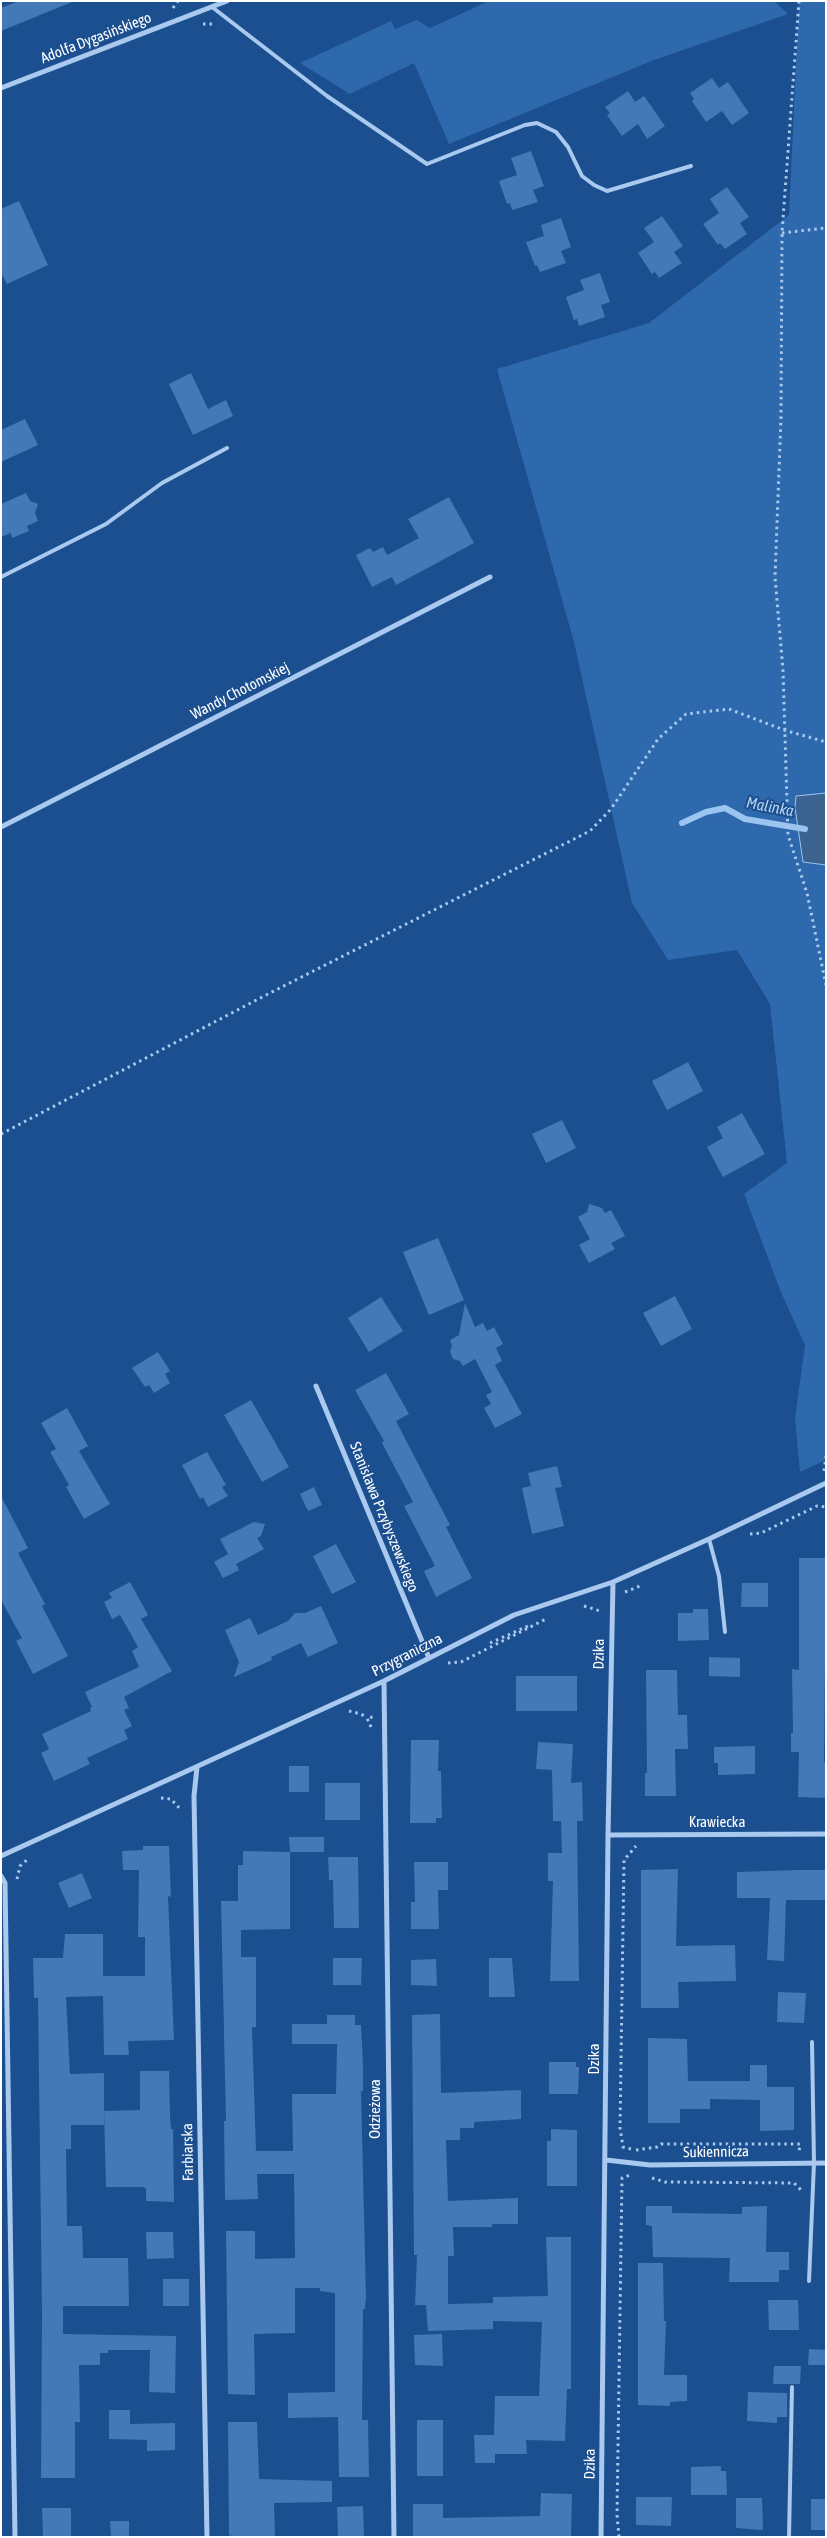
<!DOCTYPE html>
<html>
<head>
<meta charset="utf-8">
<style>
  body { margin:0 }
  #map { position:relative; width:827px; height:2538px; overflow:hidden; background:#1b4f8f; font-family:"Asap Condensed",sans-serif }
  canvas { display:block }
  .frame { position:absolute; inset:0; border:2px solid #fff; pointer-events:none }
</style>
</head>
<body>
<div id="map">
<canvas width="827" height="2538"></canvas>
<div class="frame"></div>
</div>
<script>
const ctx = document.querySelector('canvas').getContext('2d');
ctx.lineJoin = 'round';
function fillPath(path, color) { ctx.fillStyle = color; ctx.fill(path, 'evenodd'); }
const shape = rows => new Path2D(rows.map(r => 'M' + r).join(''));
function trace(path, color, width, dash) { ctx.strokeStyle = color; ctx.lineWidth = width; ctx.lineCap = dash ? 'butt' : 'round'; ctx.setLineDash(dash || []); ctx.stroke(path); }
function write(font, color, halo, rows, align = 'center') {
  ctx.font = font + ' "Asap Condensed",sans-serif'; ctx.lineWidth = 4; ctx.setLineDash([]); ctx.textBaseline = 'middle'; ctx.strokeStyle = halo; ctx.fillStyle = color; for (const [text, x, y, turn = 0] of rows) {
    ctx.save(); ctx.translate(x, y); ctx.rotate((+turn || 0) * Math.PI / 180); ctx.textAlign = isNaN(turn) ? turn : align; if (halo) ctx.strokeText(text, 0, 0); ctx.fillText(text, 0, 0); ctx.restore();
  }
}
fillPath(shape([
  [489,1,774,1,788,14,654,60,449,144,414,63,350,94,300,63,391,21,395,29,417,20,430,28],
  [799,1,826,1,826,1460,800,1472,795,1418,805,1345,780,1290,744,1194,787,1163,770,1004,737,950,668,960,632,903,574,642,497,369,649,323,789,215]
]), '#2e69ad');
const water = shape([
  [826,793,826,865,803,862,795,807,796,796,826,793]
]);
fillPath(water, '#3c6290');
trace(water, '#9cc4f0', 1);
trace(shape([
  [682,823,706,812,725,808,745,819,805,829]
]), '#9cc4f0', 6);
fillPath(shape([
  [19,1,72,1,72,2,1,31,1,8],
  [712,78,719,88,728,82,749,113,732,125,722,111,706,122,692,101,694,99,690,93],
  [628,91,635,102,644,96,665,126,647,139,638,124,622,136,607,115,610,113,605,107],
  [531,151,544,186,533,190,538,202,512,210,510,203,507,204,499,181,517,175,511,158],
  [727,187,749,217,740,223,747,234,725,249,720,243,718,245,703,224,719,213,710,199],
  [19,201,48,265,7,284,1,273,1,209],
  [662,216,683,246,674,252,682,263,659,278,655,272,652,274,638,253,654,242,644,228],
  [561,218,571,247,561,251,566,263,540,272,537,265,535,266,526,242,544,236,541,225],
  [600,273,610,302,601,305,605,317,579,326,577,319,574,320,566,297,584,290,580,280],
  [191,373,208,409,226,400,233,416,193,435,169,384],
  [25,419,38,445,1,462,1,430],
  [26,493,30,501,38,504,35,513,38,521,27,526,29,531,12,538,11,533,1,537,1,504],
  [449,497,474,543,396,585,392,577,372,587,356,555,370,548,373,552,383,547,387,555,419,538,408,519],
  [688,1062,703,1091,667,1110,652,1081],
  [742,1113,765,1154,723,1177,707,1147,723,1138,717,1127],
  [562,1120,576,1148,546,1163,532,1134],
  [589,1204,602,1208,605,1213,611,1210,625,1236,611,1243,615,1249,589,1263,579,1245,590,1239,578,1217,587,1212],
  [438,1238,464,1300,429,1315,403,1252],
  [675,1296,692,1329,661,1346,643,1313],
  [381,1297,403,1331,369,1352,348,1318],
  [465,1303,475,1327,483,1323,487,1331,494,1327,503,1344,496,1348,502,1361,495,1365,522,1414,495,1428,484,1408,491,1404,486,1395,492,1392,475,1359,463,1366,460,1361,453,1359,450,1352,452,1346,450,1340,459,1335],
  [158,1352,170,1371,165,1374,170,1383,154,1393,149,1385,145,1387,132,1368],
  [386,1373,409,1414,396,1421,450,1525,446,1527,472,1578,436,1597,424,1571,435,1566,404,1506,413,1502,382,1443,384,1441,355,1390],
  [251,1400,289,1467,262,1482,224,1415],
  [67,1408,88,1446,79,1451,110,1504,84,1519,66,1487,69,1485,50,1452,56,1449,41,1423],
  [207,1452,226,1485,222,1487,228,1496,208,1507,203,1497,200,1499,182,1465],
  [557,1466,562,1487,555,1488,564,1526,532,1534,522,1488,531,1486,528,1473],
  [314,1487,322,1505,308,1511,300,1494],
  [1,1496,28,1548,18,1553,45,1604,42,1606,68,1656,33,1674,16,1641,22,1638,1,1600],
  [254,1522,265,1524,261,1536,257,1538,264,1549,236,1564,239,1570,223,1578,214,1562,228,1554,220,1539],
  [336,1544,356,1582,332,1594,313,1556],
  [799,1558,826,1558,824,1762,826,1762,826,1798,798,1797,799,1752,791,1752,791,1733,793,1733,792,1669,799,1670],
  [130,1582,148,1615,141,1619,172,1671,124,1697,129,1708,124,1710,132,1726,124,1730,128,1739,87,1758,90,1764,54,1781,41,1753,49,1749,42,1734,91,1711,90,1708,92,1707,85,1692,139,1667,132,1651,138,1647,120,1615,112,1619,104,1602,112,1598,109,1593],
  [742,1583,768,1583,768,1607,741,1607],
  [321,1606,338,1643,308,1657,301,1643,271,1657,272,1660,234,1677,239,1662,225,1630,250,1618,258,1635,288,1621,295,1613,305,1613],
  [693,1609,708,1609,709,1640,678,1641,678,1613,693,1613],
  [709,1657,740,1658,740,1677,709,1676],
  [646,1670,677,1670,678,1715,687,1715,688,1749,675,1749,676,1796,645,1796,645,1773,647,1773],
  [516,1676,577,1676,577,1711,516,1711],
  [411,1740,439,1740,438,1771,441,1771,442,1818,436,1818,436,1823,410,1823],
  [538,1742,573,1744,571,1783,582,1782,583,1821,577,1821,579,1981,550,1981,553,1881,548,1881,548,1853,562,1853,561,1821,553,1821,552,1770,536,1769],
  [755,1746,755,1774,718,1775,718,1763,714,1763,714,1747],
  [289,1766,309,1766,309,1792,289,1792],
  [325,1783,360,1783,360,1820,325,1820],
  [289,1837,324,1837,324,1852,290,1852,290,1929,241,1930,241,1957,256,1957,256,2027,252,2027,256,2151,293,2151,292,2094,336,2094,337,2044,292,2044,292,2024,327,2024,327,2015,355,2015,355,2025,361,2025,363,2065,363,2091,361,2091,366,2297,365,2309,363,2309,362,2420,368,2420,369,2477,339,2477,338,2417,288,2418,288,2393,335,2392,335,2293,320,2291,320,2288,295,2288,295,2333,254,2334,255,2395,228,2394,226,2231,255,2231,255,2259,295,2258,294,2174,257,2174,258,2199,225,2200,224,2121,226,2121,221,1901,238,1901,238,1865,243,1865,243,1851,290,1852],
  [143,1846,169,1846,171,1897,168,1896,174,2040,128,2041,129,2055,104,2055,103,1996,66,1997,70,2074,104,2073,104,2125,71,2125,71,2149,66,2149,67,2226,82,2226,83,2258,128,2258,129,2306,63,2306,63,2334,176,2336,175,2393,149,2392,150,2350,108,2350,108,2353,100,2353,100,2365,79,2365,80,2422,75,2422,75,2478,41,2478,42,2313,38,1998,34,1998,33,1958,63,1958,65,1934,103,1934,103,1976,145,1976,145,1937,138,1937,139,1870,123,1870,122,1851,143,1850],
  [328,1857,358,1857,359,1928,334,1928,333,1880,329,1880],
  [414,1862,448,1862,448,1890,438,1890,439,1929,411,1929,411,1902,415,1902],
  [678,1869,676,1946,735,1945,736,1981,678,1982,679,2008,641,2008,641,1870],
  [798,1870,826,1870,826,1900,786,1900,784,1961,767,1960,770,1898,737,1898,737,1872],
  [82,1873,92,1898,69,1908,58,1883],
  [333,1958,362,1958,361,1985,333,1985],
  [489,1958,512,1958,515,1997,489,1997],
  [436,1959,437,1986,411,1985,411,1960],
  [778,1992,806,1993,804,2023,777,2022],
  [440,2014,441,2093,521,2090,521,2119,474,2122,474,2128,460,2128,460,2140,446,2140,448,2201,518,2198,518,2224,492,2224,492,2227,453,2227,454,2256,448,2256,448,2304,493,2303,493,2297,548,2296,546,2237,571,2237,571,2389,567,2389,565,2441,526,2440,527,2454,495,2454,495,2463,475,2463,474,2435,494,2435,495,2396,539,2396,542,2322,493,2321,493,2329,428,2331,426,2305,415,2305,417,2255,414,2255,412,2015],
  [648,2038,687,2039,688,2081,750,2081,750,2065,767,2065,767,2087,794,2087,794,2130,760,2131,760,2100,710,2099,710,2109,680,2109,680,2123,648,2123],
  [549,2062,576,2062,576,2067,579,2067,578,2094,549,2094],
  [140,2071,169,2071,170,2116,171,2129,173,2129,174,2202,146,2201,146,2189,144,2187,106,2187,104,2111,140,2110],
  [551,2129,577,2130,577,2186,547,2186,547,2141,551,2141],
  [646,2206,672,2206,672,2213,742,2214,742,2207,767,2206,766,2252,789,2252,789,2270,779,2270,779,2282,729,2282,730,2258,653,2257,652,2226,646,2225],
  [146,2232,173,2232,174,2258,147,2259],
  [638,2263,663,2263,664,2321,666,2321,664,2375,687,2375,687,2401,670,2402,670,2406,638,2405],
  [163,2279,189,2279,189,2306,163,2306],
  [768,2300,798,2300,799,2330,769,2330],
  [442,2334,443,2366,415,2365,414,2335],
  [809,2349,826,2350,826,2365,808,2365],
  [774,2366,801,2366,800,2384,773,2384],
  [748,2392,787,2393,787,2417,777,2417,777,2423,747,2421],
  [109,2410,130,2410,130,2424,175,2423,175,2450,147,2451,147,2440,109,2439],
  [417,2420,443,2420,443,2476,417,2476],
  [228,2422,257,2422,259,2479,332,2481,332,2502,274,2503,275,2537,233,2537,229,2535],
  [721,2466,721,2471,726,2471,727,2495,691,2495,691,2467],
  [541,2493,572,2494,571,2537,413,2537,413,2504,443,2504,443,2518,540,2516],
  [636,2497,672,2497,671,2526,636,2525],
  [736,2498,762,2498,763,2530,736,2528],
  [811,2499,826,2499,826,2530,811,2530],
  [363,2506,364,2537,338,2537,337,2507],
  [42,2508,71,2508,71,2537,43,2537],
  [110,2521,129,2521,129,2536,111,2537]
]), '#4478b7');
trace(shape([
  [799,1,782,233,781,417,775,577,783,670,788,835,807,893,826,985],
  [173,8,178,1],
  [203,24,216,24],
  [782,233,826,228],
  [1,1134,266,995,590,831,611,809,658,739,686,714,729,709,784,730,826,742],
  [824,1471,826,1456],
  [750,1534,761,1533,817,1506,826,1507],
  [625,1592,640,1586],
  [584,1606,600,1611],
  [490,1643,528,1626],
  [448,1663,461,1662,546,1619],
  [349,1711,361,1714,367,1718],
  [371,1727,367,1718,373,1717],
  [161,1798,171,1799,181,1810],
  [17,1879,20,1866,28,1859],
  [631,2149,623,2147,620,2128,624,1860,636,1846],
  [636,2150,657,2147,661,2144,800,2144,799,2152],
  [652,2178,665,2182,794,2183,802,2191],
  [619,2537,617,2515,622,2178,630,2175]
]), '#a9c9ee', 3, [2.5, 4]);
trace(shape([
  [212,7,327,96,427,164,525,125,537,123,556,132,568,147,582,176,594,185,607,191,691,166],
  [1,577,106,524,162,483,227,448],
  [709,1539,719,1576,725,1632],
  [809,2281,814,2163,812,2042],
  [789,2537,792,2387]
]), '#a9c9ee', 4);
trace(shape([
  [1,88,227,1],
  [1,827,490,577],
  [316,1386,429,1658],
  [384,1681,394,2537],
  [197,1767,194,1796,207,2537],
  [608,1835,826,1834],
  [1,1856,384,1681,514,1615,613,1582,709,1539,826,1483],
  [1,1876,5,1883,15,2537],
  [606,2160,650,2165,826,2163],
  [601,2537,608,1835,613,1582]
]), '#a9c9ee', 5);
write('15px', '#fff', '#1b4f8f', [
  ["Adolfa Dygasińskiego",96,38,-21],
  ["Wandy Chotomskiej",240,691,-27],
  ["Stanisława Przybyszewskiego",384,1517,68],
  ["Dzika",599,1654,-89],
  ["Przygraniczna",407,1655,-27],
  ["Krawiecka",717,1822],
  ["Dzika",594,2059,-90],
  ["Odzieżowa",375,2109,-90],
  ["Farbiarska",188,2152,-91],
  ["Sukiennicza",716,2152,-1],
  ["Dzika",590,2464,-89]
]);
write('italic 16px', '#b5d3f5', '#1b4f8f', [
  ["Malinka",770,807,11]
]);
</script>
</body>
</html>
